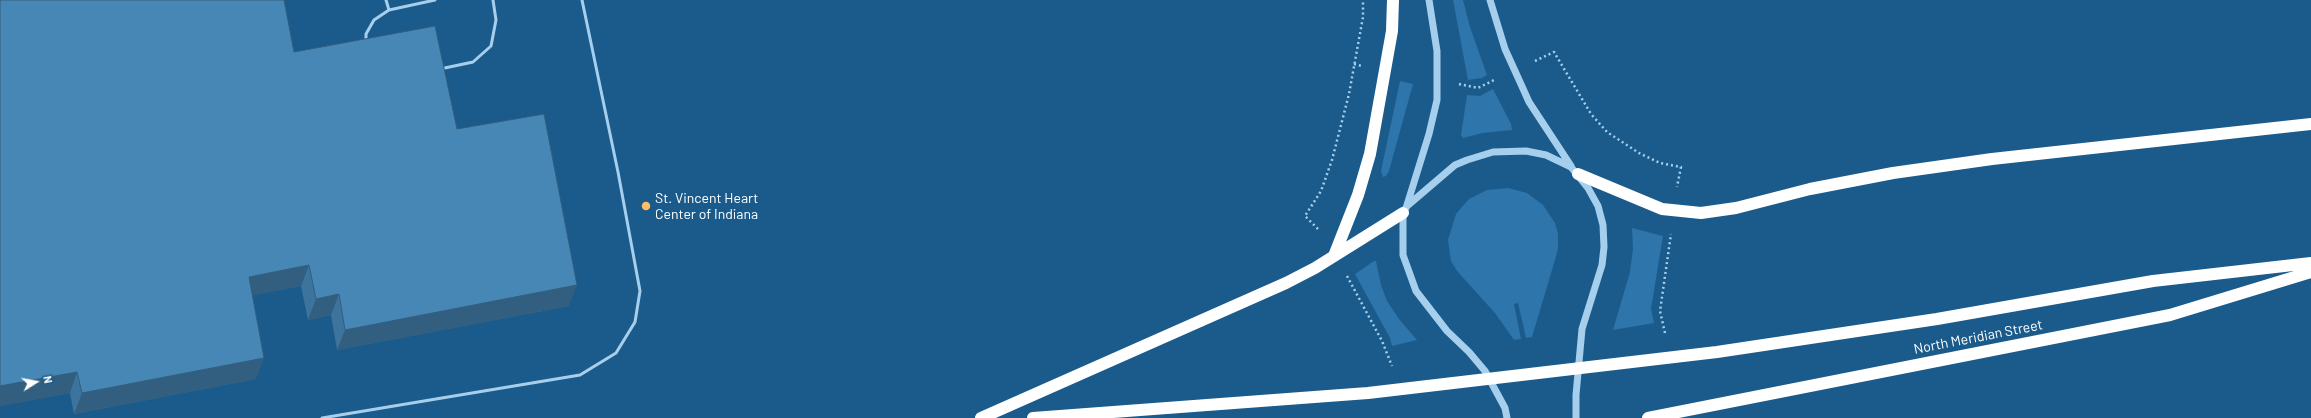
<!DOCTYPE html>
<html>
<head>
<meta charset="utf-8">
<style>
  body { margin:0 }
  #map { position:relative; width:2311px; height:418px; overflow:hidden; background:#1a5b8c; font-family:Barlow,sans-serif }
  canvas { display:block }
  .north { position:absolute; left:16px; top:362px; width:40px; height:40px; -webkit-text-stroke:3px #1a5b8c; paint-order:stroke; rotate:79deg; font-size:11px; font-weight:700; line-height:16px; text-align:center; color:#fff }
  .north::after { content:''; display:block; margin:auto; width:14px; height:18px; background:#fff; clip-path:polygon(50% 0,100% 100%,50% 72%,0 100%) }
</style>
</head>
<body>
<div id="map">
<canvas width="2311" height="418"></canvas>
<div class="north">N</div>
</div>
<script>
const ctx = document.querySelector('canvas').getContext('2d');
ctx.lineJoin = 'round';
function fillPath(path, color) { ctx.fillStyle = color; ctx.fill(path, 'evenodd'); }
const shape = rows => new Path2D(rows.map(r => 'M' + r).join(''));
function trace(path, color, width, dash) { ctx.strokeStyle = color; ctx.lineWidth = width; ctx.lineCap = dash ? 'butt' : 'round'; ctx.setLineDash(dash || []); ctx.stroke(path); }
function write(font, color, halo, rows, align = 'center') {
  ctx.font = font + ' Barlow,sans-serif'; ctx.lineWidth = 3.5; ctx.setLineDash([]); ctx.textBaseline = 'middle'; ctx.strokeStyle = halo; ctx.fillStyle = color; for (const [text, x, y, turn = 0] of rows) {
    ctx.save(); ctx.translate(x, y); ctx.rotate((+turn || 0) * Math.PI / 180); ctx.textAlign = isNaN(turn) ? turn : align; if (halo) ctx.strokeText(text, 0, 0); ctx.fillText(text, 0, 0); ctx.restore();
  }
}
fillPath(shape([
  [1453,0,1463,0,1470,27,1487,75,1482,78,1468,80],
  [1400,81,1413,84,1389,171,1386,176,1383,177,1381,171],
  [1493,89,1511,124,1512,130,1483,133,1463,138,1461,135,1467,95,1480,96],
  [1508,188,1527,193,1543,205,1555,223,1558,234,1558,248,1555,260,1532,337,1526,338,1518,303,1514,304,1521,339,1514,340,1495,313,1457,271,1451,261,1448,240,1456,214,1469,199,1487,190],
  [1632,228,1663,236,1651,309,1654,323,1613,330,1630,272,1633,249],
  [1374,261,1376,261,1381,285,1387,301,1399,319,1417,340,1392,346,1390,338,1355,274]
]), '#2d75aa');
trace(shape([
  [1535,61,1554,52,1591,114,1607,132,1639,153,1660,163,1681,167,1677,187],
  [1354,64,1362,66],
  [1459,84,1478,88,1496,79],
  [1318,229,1305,216,1321,191,1332,160,1349,94,1363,17,1363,0],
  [1347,276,1382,341,1392,366],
  [1665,333,1660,311,1671,234]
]), '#a6cfed', 2.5, [2, 3]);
trace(shape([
  [386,0,389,10,435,0],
  [366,42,366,34,374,20,389,10],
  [440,69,473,62,491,46,496,20,493,0],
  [322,418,580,375,616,353,635,322,640,291,618,172,582,0]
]), '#a6cfed', 3);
trace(shape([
  [1490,0,1505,49,1520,82,1529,102,1571,166],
  [1407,205,1429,134,1437,100,1437,51,1429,0],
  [1507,418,1505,408,1485,371,1469,352,1447,331,1416,291,1403,255,1403,213,1407,206,1455,165,1467,160,1493,152,1526,151,1546,155,1571,167,1588,188,1598,206,1603,225,1604,247,1602,265,1582,329,1576,395,1576,418]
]), '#a6cfed', 7);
trace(shape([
  [1578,174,1662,209,1701,213,1736,208,1810,189,1893,173,1992,159,2311,124],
  [1334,256,1358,195,1370,154,1392,31,1393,0],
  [981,418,1286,283,1315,268,1403,213],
  [1033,418,1368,393,1717,352,1937,319,2153,281,2311,263],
  [1648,418,2170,315,2311,272]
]), '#fff', 12);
fillPath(shape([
  [294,52,457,129,569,306,337,350,331,315,308,320,301,286,252,295,256,379,74,414,70,393,0,406]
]), '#3d749d');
fillPath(shape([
  [309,265,301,286,241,298,249,277],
  [577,285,569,306,337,350,345,330],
  [339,294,331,315,308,320,316,299],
  [264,358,256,379,74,414,82,393],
  [77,372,70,393,0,406,0,386]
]), '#325e7f');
const building = shape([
  [0,0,284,0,294,52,435,26,457,129,544,114,577,285,345,330,339,294,316,299,309,265,249,277,264,358,82,393,77,372,0,386,0,0]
]);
fillPath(building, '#4787b6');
trace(building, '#325e7f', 1);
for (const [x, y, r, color] of [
  [646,206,5,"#ffbe63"]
]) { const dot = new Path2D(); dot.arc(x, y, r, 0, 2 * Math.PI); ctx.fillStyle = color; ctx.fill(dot); trace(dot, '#1a5b8c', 1.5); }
write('14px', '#fff', '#1a5b8c', [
  ["St. Vincent Heart",655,198],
  ["Center of Indiana",655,214]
], 'left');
write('14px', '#fff', '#1a5b8c', [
  ["North Meridian Street",1978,337,-11]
]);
</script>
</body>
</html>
